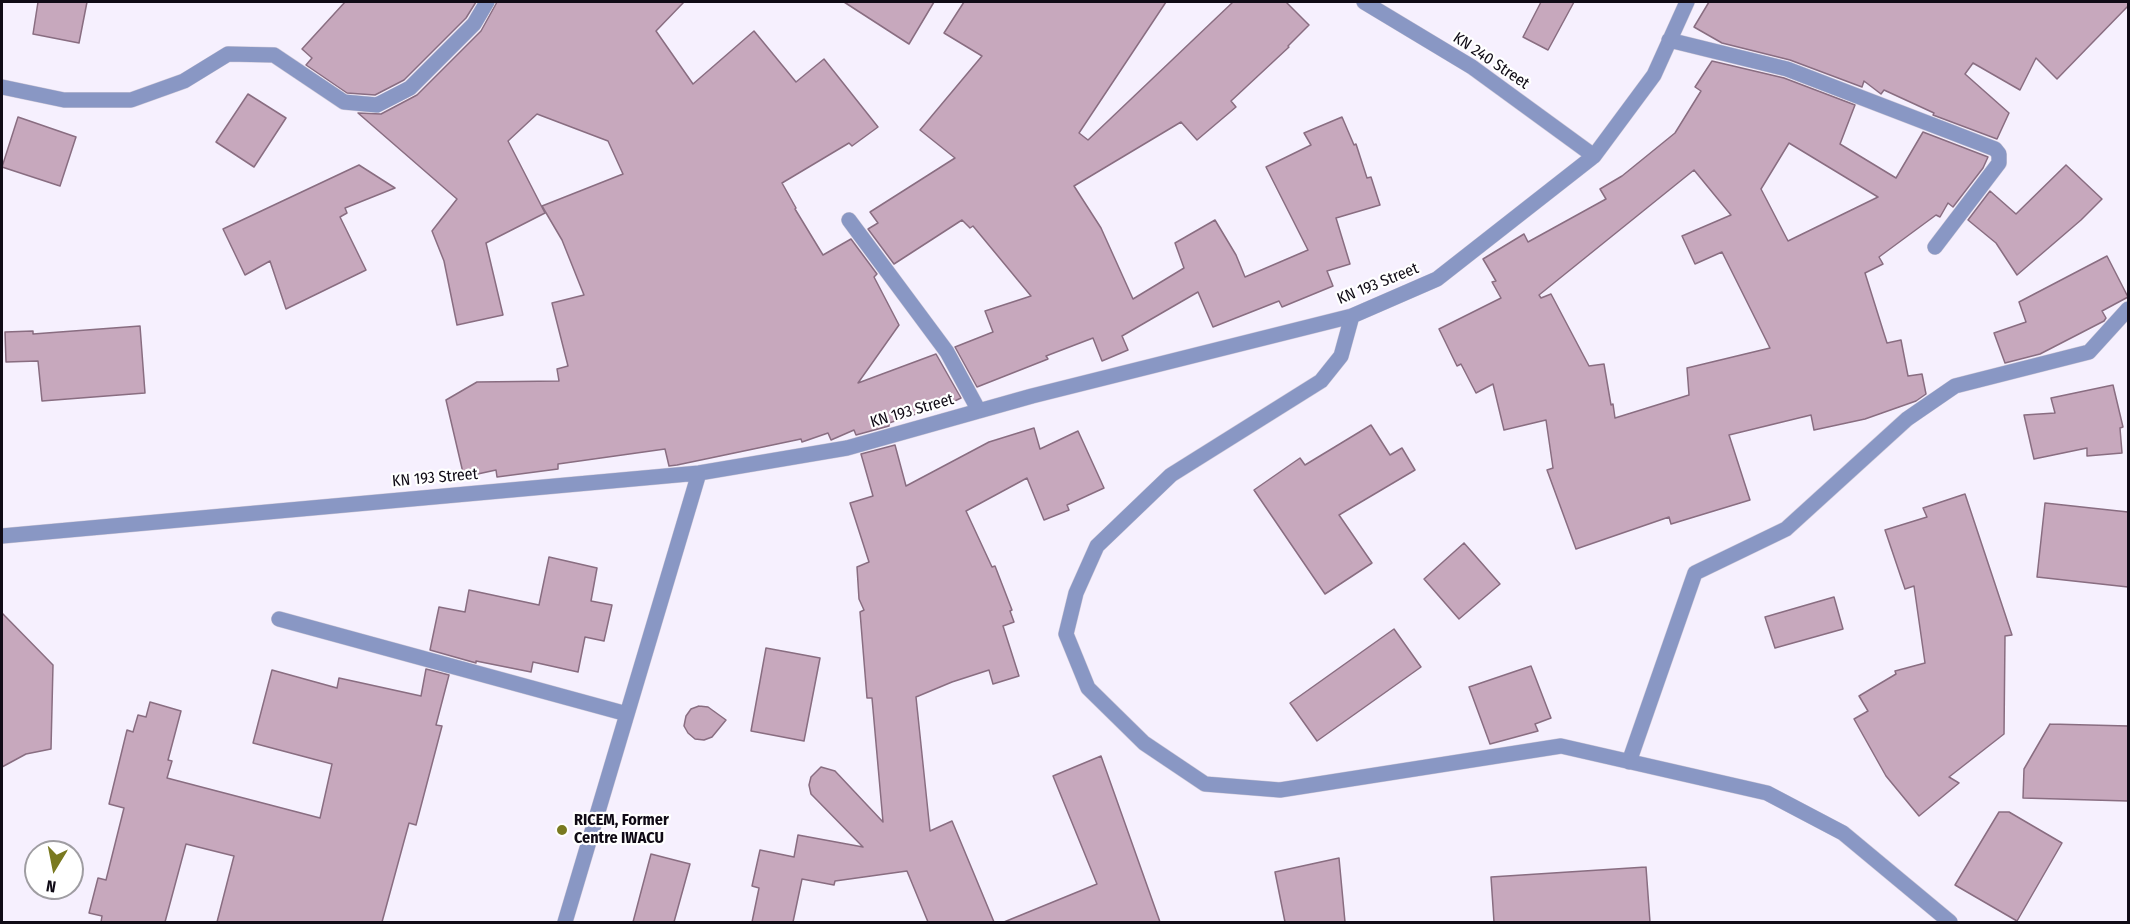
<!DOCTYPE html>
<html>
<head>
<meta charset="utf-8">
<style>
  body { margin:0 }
  #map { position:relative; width:2130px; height:924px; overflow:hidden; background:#f6f0fe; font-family:"Fira Sans Condensed",sans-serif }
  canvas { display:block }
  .frame { position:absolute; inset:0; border:3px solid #100b16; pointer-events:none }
  .north { position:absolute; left:24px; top:840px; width:60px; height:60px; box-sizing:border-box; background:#fff; border:2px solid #9f9da2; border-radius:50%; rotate:190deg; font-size:16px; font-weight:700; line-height:24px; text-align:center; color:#100b16 }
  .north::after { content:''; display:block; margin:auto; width:21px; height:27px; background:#797920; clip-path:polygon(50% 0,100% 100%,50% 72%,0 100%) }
</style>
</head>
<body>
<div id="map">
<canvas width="2130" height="924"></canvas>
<div class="frame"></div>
<div class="north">N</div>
</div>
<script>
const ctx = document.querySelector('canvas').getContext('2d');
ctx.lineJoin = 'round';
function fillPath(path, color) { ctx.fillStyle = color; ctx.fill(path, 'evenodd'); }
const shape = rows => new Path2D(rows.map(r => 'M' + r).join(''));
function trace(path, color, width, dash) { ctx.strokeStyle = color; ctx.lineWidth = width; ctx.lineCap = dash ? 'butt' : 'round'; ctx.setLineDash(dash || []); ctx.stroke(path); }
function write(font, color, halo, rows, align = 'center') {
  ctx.font = font + ' "Fira Sans Condensed",sans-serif'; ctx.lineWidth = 4.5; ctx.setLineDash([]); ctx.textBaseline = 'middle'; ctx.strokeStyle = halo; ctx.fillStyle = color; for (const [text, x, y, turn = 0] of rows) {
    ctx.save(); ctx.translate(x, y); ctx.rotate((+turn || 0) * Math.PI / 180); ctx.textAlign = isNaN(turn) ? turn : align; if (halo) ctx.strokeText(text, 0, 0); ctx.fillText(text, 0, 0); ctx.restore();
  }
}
const building = shape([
  [38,2,87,2,79,43,33,34,38,2],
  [345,2,476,2,466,18,404,80,375,95,347,93,306,65,312,58,302,49,345,2],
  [497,2,684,2,656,31,693,84,754,31,796,82,824,59,878,127,852,146,849,143,782,183,796,208,795,209,823,255,851,239,877,274,874,277,899,325,858,383,936,354,961,398,938,409,937,407,889,423,889,426,856,435,854,430,831,440,828,433,802,442,801,439,677,465,669,466,665,449,558,464,558,469,497,477,496,470,464,477,446,400,477,382,559,381,557,369,568,366,552,303,584,295,562,240,542,206,623,174,608,141,537,114,508,141,545,213,486,243,503,315,457,325,444,261,432,231,457,199,358,113,381,114,417,95,481,31,497,2],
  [844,2,934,2,909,44,844,2],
  [964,2,1166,2,1079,133,1088,140,1233,2,1286,2,1309,25,1288,46,1289,47,1231,101,1236,107,1197,140,1181,122,1074,186,1101,228,1133,299,1184,268,1175,243,1215,220,1236,255,1245,277,1308,250,1266,167,1311,145,1304,133,1342,117,1354,145,1356,144,1367,178,1371,177,1380,205,1336,218,1350,264,1327,271,1333,286,1282,307,1279,301,1213,327,1198,292,1122,336,1128,350,1102,361,1093,338,1046,356,1048,359,977,387,955,347,993,332,985,311,1031,296,973,226,970,228,962,220,894,264,868,229,878,223,870,212,955,158,920,130,982,56,944,33,964,2],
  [1541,2,1574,2,1548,50,1523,37,1541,2],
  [1709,2,2128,2,2128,6,2057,79,2036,58,2020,90,1973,63,1965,74,2009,113,1997,139,1933,115,1934,113,1884,90,1881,94,1864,81,1862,87,1790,60,1722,43,1694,27,1709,2],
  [1712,61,1784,78,1855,105,1840,144,1896,178,1923,132,1988,157,1983,168,1953,207,1948,203,1940,217,1936,215,1879,257,1883,264,1865,273,1887,343,1901,340,1908,376,1922,374,1926,394,1916,401,1865,419,1814,430,1811,415,1729,435,1750,500,1671,524,1669,517,1576,549,1547,470,1553,468,1546,420,1504,430,1493,384,1476,393,1461,364,1457,366,1439,329,1501,298,1492,282,1496,281,1483,259,1524,234,1528,242,1606,199,1600,189,1622,176,1675,133,1701,91,1695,87,1712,61],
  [1789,143,1878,197,1788,241,1761,189,1789,143],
  [1694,170,1731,215,1682,236,1695,264,1722,252,1770,348,1687,368,1689,395,1615,418,1613,404,1611,405,1604,364,1589,366,1551,294,1541,298,1539,295,1694,170],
  [248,94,286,118,254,167,216,142,248,94],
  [18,117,76,137,60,186,2,167,18,117],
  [359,165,395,188,345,208,347,213,340,217,366,270,286,309,270,261,245,275,223,229,359,165],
  [2066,165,2102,199,2081,220,2017,275,1996,243,1968,220,1990,191,2016,214,2066,165],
  [2107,256,2128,297,2102,311,2106,318,2104,321,2040,354,2005,363,1994,333,2026,322,2019,302,2107,256],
  [140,326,145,393,42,401,38,361,6,362,5,332,33,331,33,334,140,326],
  [2113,385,2123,427,2120,428,2122,453,2087,456,2087,448,2034,459,2024,415,2055,413,2051,398,2113,385],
  [1371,425,1390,455,1402,448,1415,470,1339,515,1372,563,1325,594,1254,490,1300,458,1305,465,1371,425],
  [1034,428,1040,449,1078,431,1104,488,1067,505,1069,510,1044,520,1027,478,966,511,992,567,995,566,1012,610,1010,611,1014,622,1003,626,1019,676,993,684,989,670,952,682,916,697,930,831,952,821,994,922,928,922,907,871,835,881,834,885,802,879,793,922,752,922,759,888,752,886,760,850,794,857,798,835,863,847,811,794,809,785,811,777,821,767,835,771,883,822,872,698,867,698,860,612,864,610,859,599,857,567,869,562,850,503,873,496,861,454,895,445,906,486,989,442,1034,428],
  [1965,494,2012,635,2005,636,2004,734,1949,777,1959,783,1919,816,1886,776,1854,719,1868,711,1859,696,1896,674,1895,671,1925,663,1914,586,1905,589,1885,530,1927,517,1923,508,1965,494],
  [2045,503,2128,512,2128,587,2037,577,2045,503],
  [1464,543,1500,584,1459,619,1424,579,1464,543],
  [549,557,597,568,591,601,612,605,604,641,585,637,578,672,533,662,531,672,476,661,476,663,430,650,439,607,465,612,469,590,539,605,549,557],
  [1834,597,1843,629,1775,648,1765,617,1834,597],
  [2,613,53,665,51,749,26,754,2,767,2,613],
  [1394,629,1421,667,1317,741,1290,703,1394,629],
  [766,648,820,658,804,741,751,731,766,648],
  [1531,666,1551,718,1535,724,1538,731,1490,744,1469,687,1531,666],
  [426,669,449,675,436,725,442,726,416,825,409,823,382,922,217,922,234,856,186,844,165,922,101,922,102,916,89,913,98,878,106,880,124,808,109,804,127,730,133,732,138,715,146,717,150,702,181,711,168,760,172,761,167,778,320,818,332,764,253,743,272,670,337,688,339,678,421,696,426,669],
  [699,706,708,707,726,720,712,737,704,740,695,739,688,733,684,726,686,716,691,709,699,706],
  [2050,724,2128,726,2128,801,2023,798,2024,769,2050,724],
  [1101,756,1160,922,1004,922,1097,884,1053,776,1101,756],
  [1999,812,2009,812,2062,843,2017,921,1955,885,1999,812],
  [651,854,690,864,674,922,633,922,651,854],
  [1339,858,1345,922,1285,922,1275,872,1339,858],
  [1646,867,1650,922,1494,922,1491,877,1646,867]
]);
fillPath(building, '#c7a8bd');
trace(building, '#896d81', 1.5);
const minor = shape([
  [1364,2,1472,67,1594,156],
  [1669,40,1787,69,1995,149,1999,154,1999,163,1935,247],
  [2,87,64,100,131,100,184,81,228,54,274,55,344,102,377,105,410,88,474,24,487,2],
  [849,220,947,352,979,411],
  [1352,316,1341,356,1321,381,1171,475,1097,546,1076,593,1066,634,1088,688,1144,743,1205,784,1280,790,1561,746,1767,793,1843,833,1950,922],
  [2,536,699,473,847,448,1032,396,1352,316,1437,279,1594,156,1654,75,1687,2],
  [279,619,627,714],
  [1629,762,1695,573,1786,529,1907,419,1955,386,2089,352,2128,309],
  [565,922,699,473]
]);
trace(minor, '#d1cbd9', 16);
trace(minor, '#8997c4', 15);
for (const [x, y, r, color] of [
  [562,830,6,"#797920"]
]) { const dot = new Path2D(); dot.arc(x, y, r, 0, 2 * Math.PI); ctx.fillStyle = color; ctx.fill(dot); trace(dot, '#fff', 2); }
write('16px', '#100b16', '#fff', [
  ["KN 240 Street",1491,61,34],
  ["KN 193 Street",1378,284,-22],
  ["KN 193 Street",912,411,-16],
  ["KN 193 Street",435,478,-5]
]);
write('bold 16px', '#100b16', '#fff', [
  ["RICEM, Former",574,821],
  ["Centre IWACU",574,839]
], 'left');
</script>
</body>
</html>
